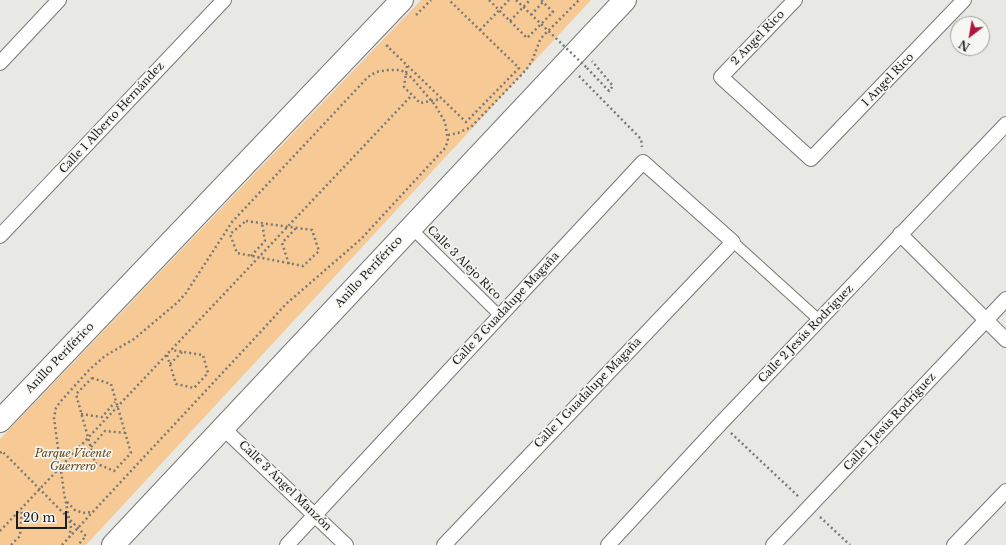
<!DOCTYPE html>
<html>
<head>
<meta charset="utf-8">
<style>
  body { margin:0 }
  #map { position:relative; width:1006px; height:545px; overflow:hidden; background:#e8e9e5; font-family:"Libre Baskerville",serif }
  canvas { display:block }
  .north { position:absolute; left:950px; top:16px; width:40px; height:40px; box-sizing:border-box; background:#f6f6f2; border:1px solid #9f9f9c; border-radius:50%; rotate:211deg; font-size:11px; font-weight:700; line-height:16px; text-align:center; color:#1c1d1b }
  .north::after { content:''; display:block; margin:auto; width:14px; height:18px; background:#ad183f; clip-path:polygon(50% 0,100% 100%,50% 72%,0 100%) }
  .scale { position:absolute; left:16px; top:511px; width:51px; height:18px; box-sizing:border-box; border:2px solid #1c1d1b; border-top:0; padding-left:5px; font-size:12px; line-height:14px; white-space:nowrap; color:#1c1d1b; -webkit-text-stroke:3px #f6f6f2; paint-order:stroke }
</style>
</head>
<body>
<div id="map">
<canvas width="1006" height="545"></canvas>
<div class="north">N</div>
<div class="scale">20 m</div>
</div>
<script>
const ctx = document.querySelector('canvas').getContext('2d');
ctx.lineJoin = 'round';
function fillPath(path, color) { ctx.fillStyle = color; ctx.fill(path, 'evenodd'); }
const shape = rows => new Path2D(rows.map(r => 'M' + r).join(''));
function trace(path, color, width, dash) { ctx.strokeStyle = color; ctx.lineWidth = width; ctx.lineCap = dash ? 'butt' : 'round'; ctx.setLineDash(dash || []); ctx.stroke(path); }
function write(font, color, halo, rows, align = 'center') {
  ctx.font = font + ' "Libre Baskerville",serif'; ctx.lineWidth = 3.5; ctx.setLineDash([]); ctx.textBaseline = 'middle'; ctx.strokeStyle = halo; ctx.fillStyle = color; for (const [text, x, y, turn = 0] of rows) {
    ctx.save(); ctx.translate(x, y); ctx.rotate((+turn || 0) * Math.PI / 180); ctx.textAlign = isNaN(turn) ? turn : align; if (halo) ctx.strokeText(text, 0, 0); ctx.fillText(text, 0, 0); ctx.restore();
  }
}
fillPath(shape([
  [421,0,591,0,86,545,0,545,0,439]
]), '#f7ca95');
const pedestrian = shape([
  [411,228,500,316],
  [733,242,819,320]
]);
const minor = shape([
  [795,0,721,77,811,159,964,0],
  [0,63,59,0],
  [900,234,1006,340],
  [0,236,224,0],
  [223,428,346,545],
  [287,545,643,162,733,242,444,545],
  [608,545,721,423,1006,124],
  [773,545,1006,299],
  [954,545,1006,491]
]);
const primary = shape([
  [0,421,402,0],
  [113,545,625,0]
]);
trace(pedestrian, '#777774', 12);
trace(minor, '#777774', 16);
trace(primary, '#777774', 24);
trace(shape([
  [489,0,527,38,553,12,541,0],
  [416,15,431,0],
  [531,15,543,2],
  [510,21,530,0],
  [480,30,509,0],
  [388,45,387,46,466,122,519,68,449,0],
  [407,66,404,87,420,103,441,99],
  [587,68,609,91,613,86,592,61],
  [579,76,641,139,642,147],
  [448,135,458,133,471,127,526,70,532,61,540,40,543,36,579,0],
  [246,221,312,230,319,251,303,266,237,253,230,234,246,221],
  [251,256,265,241,262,223],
  [289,264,282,243,296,228],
  [167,355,176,384,194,388,208,373,203,355,171,350],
  [170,364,182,352],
  [92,378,111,384,131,453,114,471,95,463,76,394,92,378],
  [81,414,102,417,115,402],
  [731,433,799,497],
  [91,447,105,431,125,433],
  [0,453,2,451,86,536,78,545],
  [67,502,75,510,83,513,92,512],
  [820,517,850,545],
  [0,531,412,95],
  [11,545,20,536,22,509],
  [62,545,254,339,286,304,361,239,445,148,448,141,445,122,435,105,412,78,401,70,388,70,376,72,368,77,232,222,186,293,178,302,134,339,105,356,89,370,60,402,56,408,54,418,64,493,71,528,69,538]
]), '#797a77', 2.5, [2, 3]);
trace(pedestrian, '#fff', 10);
trace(minor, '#fff', 14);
trace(primary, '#fff', 22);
trace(shape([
  [516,0,587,68]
]), '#797a77', 2.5, [2, 3]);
write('11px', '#1c1d1b', '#f6f6f2', [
  ["2 Angel Rico",758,38,-46],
  ["1 Angel Rico",888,80,-46],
  ["Calle 1 Alberto Hernández",112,118,-47],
  ["Calle 3 Alejo Rico",464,263,45],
  ["Anillo Periférico",369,272,-47],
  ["Calle 2 Guadalupe Magaña",506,309,-47],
  ["Calle 2 Jesús Rodríguez",806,334,-46],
  ["Anillo Periférico",60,358,-46],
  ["Calle 1 Guadalupe Magaña",588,393,-46],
  ["Calle 1 Jesús Rodríguez",890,422,-47],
  ["Calle 3 Ángel Manzón",285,486,44]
]);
write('italic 11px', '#644315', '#f6f6f2', [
  ["Parque Vicente",73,454],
  ["Guerrero",73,467]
]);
</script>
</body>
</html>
